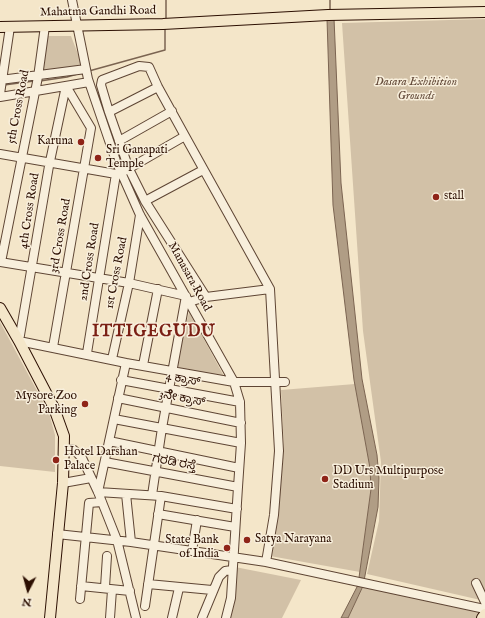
<!DOCTYPE html>
<html>
<head>
<meta charset="utf-8">
<style>
  body { margin:0 }
  #map { position:relative; width:485px; height:618px; overflow:hidden; background:#f4e6c9; font-family:"IM FELL English",serif }
  canvas { display:block }
  .north { position:absolute; left:8px; top:570px; width:40px; height:40px; -webkit-text-stroke:3px #f8efdc; paint-order:stroke; rotate:186deg; font-size:11px; font-weight:700; line-height:16px; text-align:center; color:#2c0f02 }
  .north::after { content:''; display:block; margin:auto; width:14px; height:18px; background:#2c0f02; clip-path:polygon(50% 0,100% 100%,50% 72%,0 100%) }
</style>
</head>
<body>
<div id="map">
<canvas width="485" height="618"></canvas>
<div class="north">N</div>
</div>
<script>
const ctx = document.querySelector('canvas').getContext('2d');
ctx.lineJoin = 'round';
function fillPath(path, color) { ctx.fillStyle = color; ctx.fill(path, 'evenodd'); }
const shape = rows => new Path2D(rows.map(r => 'M' + r).join(''));
function trace(path, color, width, dash) { ctx.strokeStyle = color; ctx.lineWidth = width; ctx.lineCap = dash ? 'butt' : 'round'; ctx.setLineDash(dash || []); ctx.stroke(path); }
function write(font, color, halo, rows, align = 'center') {
  ctx.font = font + ' "IM FELL English","Noto Sans Kannada",serif'; ctx.lineWidth = 3; ctx.setLineDash([]); ctx.textBaseline = 'middle'; ctx.strokeStyle = halo; ctx.fillStyle = color; for (const [text, x, y, turn = 0] of rows) {
    ctx.save(); ctx.translate(x, y); ctx.rotate((+turn || 0) * Math.PI / 180); ctx.textAlign = isNaN(turn) ? turn : align; if (halo) ctx.strokeText(text, 0, 0); ctx.fillText(text, 0, 0); ctx.restore();
  }
}
fillPath(shape([
  [485,19,485,601,367,574,379,521,381,462,363,331,342,23],
  [46,36,71,36,83,67,40,73],
  [189,312,225,378,175,369],
  [0,322,49,413,55,435,55,472,0,466],
  [355,384,370,467,371,489,360,572,270,556,284,450,281,390],
  [235,567,301,580,282,618,230,618],
  [363,586,481,612,482,618,348,618]
]), '#d2c1a7');
const water = shape([
  [334,18,341,183,362,379,377,455,379,478,378,507,363,586,348,618,341,618,358,585,371,489,370,468,354,380,333,205,327,19,334,18]
]);
fillPath(water, '#b09d85');
trace(water, '#7b6451', 1);
trace(shape([
  [330,0,330,10],
  [166,20,166,0],
  [89,71,165,50,165,27],
  [40,81,67,77,81,73],
  [4,85,34,81]
]), '#7b6451', 1.5);
const minor = shape([
  [72,0,88,79,116,161,140,215,234,382,240,402,241,443,238,487,231,598,226,618],
  [0,80,86,69],
  [66,86,49,166,19,341,126,363,234,382,285,382],
  [0,94,10,27],
  [0,97,89,82],
  [109,112,158,87],
  [119,141,172,111],
  [0,154,116,174,121,173,185,136],
  [145,201,203,170],
  [0,262,129,283,186,296,162,428,152,495],
  [1,262,38,77,45,26],
  [206,297,145,201,129,169,109,112,101,85,102,80,139,66,149,67,158,87,185,136,270,289,279,451,274,515,266,562],
  [189,302,206,297,270,289],
  [53,347,91,128,66,86],
  [87,353,116,174],
  [112,359,129,283,140,215],
  [126,363,98,492,161,496,237,509],
  [143,365,158,289],
  [121,380,240,402],
  [118,398,241,423],
  [114,419,241,443],
  [109,441,239,468],
  [64,448,74,450,82,458,98,492,117,540,136,618],
  [105,462,238,487],
  [63,483,91,478],
  [126,494,131,542],
  [158,514,235,527],
  [57,534,131,542,266,562,485,609],
  [192,551,197,520],
  [476,583,485,602],
  [148,584,212,590],
  [81,586,130,591],
  [105,587,107,556],
  [80,599,89,503,102,502],
  [145,606,161,496],
  [110,618,112,590],
  [172,618,179,588],
  [202,618,219,577,225,571,232,570]
]);
const major = shape([
  [0,27,163,24,328,15,485,12],
  [0,308,19,341,54,408,64,436,63,483,50,618],
  [482,618,485,614]
]);
trace(minor, '#5e4534', 10);
trace(major, '#2c0f02', 12);
trace(minor, '#f8efdc', 8);
trace(major, '#f4e6c9', 10);
for (const [x, y, r, color] of [
  [81,142,4,"#8f2418"],
  [98,158,4,"#8f2418"],
  [436,197,4,"#8f2418"],
  [85,404,4,"#8f2418"],
  [56,460,4,"#8f2418"],
  [325,479,4,"#8f2418"],
  [247,540,4,"#8f2418"],
  [227,548,4,"#8f2418"]
]) { const dot = new Path2D(); dot.arc(x, y, r, 0, 2 * Math.PI); ctx.fillStyle = color; ctx.fill(dot); trace(dot, '#f8efdc', 1.5); }
write('12px', '#2c0f02', '#f8efdc', [
  ["Mahatma Gandhi Road",98,12,-1],
  ["5th Cross Road",19,107,-79],
  ["4th Cross Road",30,211,-81],
  ["3rd Cross Road",61,236,-80],
  ["2nd Cross Road",90,262,-81],
  ["1st Cross Road",117,273,-79],
  ["Manasara Road",189,277,61],
  ["4 ಕ್ರಾಸ್",183,380,11],
  ["3ನೆೇ ಕ್ರಾಸ್",182,399,11],
  ["ಗರಡಿ ರಸ್ತೆ",174,463,11]
]);
write('italic 12px', '#664d3c', '#f8efdc', [
  ["Dasara Exhibition",416,83],
  ["Grounds",416,97]
]);
write('12px', '#2c0f02', '#f8efdc', [
  ["Karuna",73,142,"right"],
  ["Sri Ganapati",106,151],
  ["Temple",106,165],
  ["stall",444,197],
  ["Mysore Zoo",77,397,"right"],
  ["Parking",77,411,"right"],
  ["Hotel Darshan",64,453],
  ["Palace",64,467],
  ["DD Urs Multipurpose",333,472],
  ["Stadium",333,486],
  ["Satya Narayana",255,540],
  ["State Bank",219,541,"right"],
  ["of India",219,555,"right"]
], 'left');
ctx.letterSpacing = '1px';
write('bold 16px', '#7a1f14', '#f8efdc', [
  ["ITTIGEGUDU",154,333]
]);
ctx.letterSpacing = '0px';
</script>
</body>
</html>
